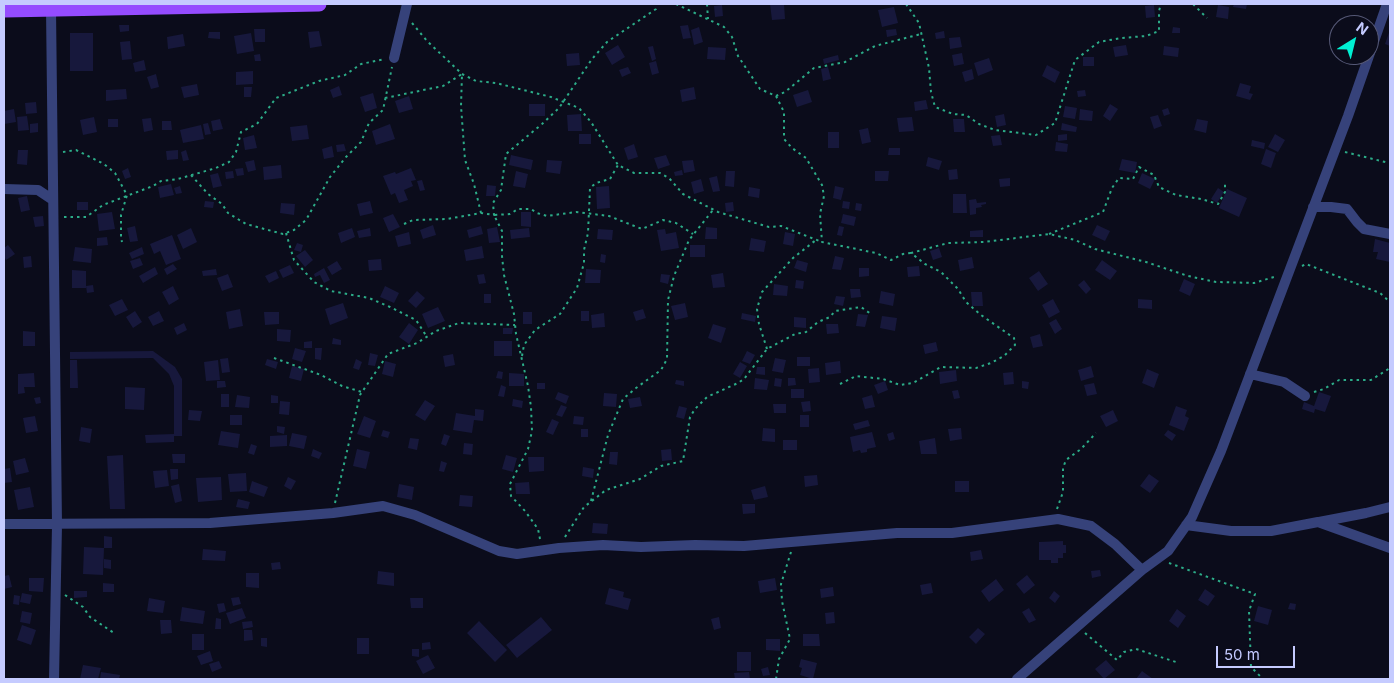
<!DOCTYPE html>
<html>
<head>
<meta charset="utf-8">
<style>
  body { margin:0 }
  #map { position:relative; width:1394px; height:683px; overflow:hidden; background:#0b0c1b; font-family:Inter,sans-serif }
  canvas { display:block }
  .frame { position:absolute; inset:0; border:5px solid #c5cbff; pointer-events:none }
  .north { position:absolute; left:1329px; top:15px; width:50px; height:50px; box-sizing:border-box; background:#0b0c1b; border:1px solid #555876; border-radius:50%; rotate:36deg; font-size:14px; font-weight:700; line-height:20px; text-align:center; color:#c5cbff }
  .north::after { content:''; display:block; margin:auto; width:18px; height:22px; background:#00f0d3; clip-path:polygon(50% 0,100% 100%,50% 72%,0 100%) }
  .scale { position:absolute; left:1216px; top:646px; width:79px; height:22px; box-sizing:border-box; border:2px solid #c5cbff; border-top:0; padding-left:6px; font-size:15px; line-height:18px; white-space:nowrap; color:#c5cbff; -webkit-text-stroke:4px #0b0c1b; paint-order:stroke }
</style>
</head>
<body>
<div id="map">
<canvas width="1394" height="683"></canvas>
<div class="frame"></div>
<div class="north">N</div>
<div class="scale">50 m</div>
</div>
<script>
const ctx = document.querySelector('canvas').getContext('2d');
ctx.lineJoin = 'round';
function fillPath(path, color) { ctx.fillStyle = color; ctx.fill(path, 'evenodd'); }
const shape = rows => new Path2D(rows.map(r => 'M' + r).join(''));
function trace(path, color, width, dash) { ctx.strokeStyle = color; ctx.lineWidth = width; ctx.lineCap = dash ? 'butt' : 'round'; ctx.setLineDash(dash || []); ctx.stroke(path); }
fillPath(shape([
  [770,4,784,4,785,19,772,20],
  [1234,4,1247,4,1246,9,1233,7],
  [722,5,723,16,715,17,714,6],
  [1154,5,1155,17,1146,18,1145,6],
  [1218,5,1229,7,1228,19,1216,17],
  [894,7,898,23,882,27,878,10],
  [119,25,129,25,129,31,120,32],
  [688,25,691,38,683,39,680,26],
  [699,27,703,42,694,45,691,30],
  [1173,27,1180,28,1180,33,1172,33],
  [254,29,265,29,265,42,255,42],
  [896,29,897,35,887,37,886,30],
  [1390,30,1390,46,1385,44],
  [319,31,322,46,310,48,308,32],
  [944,31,945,38,936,39,935,33],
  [209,32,220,32,220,39,208,38],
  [70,33,93,33,93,71,70,71],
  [251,33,254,51,237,54,234,36],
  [183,34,185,46,168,49,167,37],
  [960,37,962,47,950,49,949,38],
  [130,41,132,59,122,60,120,42],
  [618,45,625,57,612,65,605,53],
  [1126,45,1128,55,1115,57,1113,47],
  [653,46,656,59,652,61,648,47],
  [1164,46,1179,48,1178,57,1163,55],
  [708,47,726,48,725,60,707,59],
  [579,53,580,65,567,66,566,54],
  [962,53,964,64,954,66,952,55],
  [260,54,261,61,255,61,254,55],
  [838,55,839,60,824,64,823,59],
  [1083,57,1094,57,1094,66,1083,66],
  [989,58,993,70,978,76,974,63],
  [144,60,146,70,135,72,133,63],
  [656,61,659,73,652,75,649,63],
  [1047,65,1060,72,1055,83,1042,76],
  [628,67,631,73,622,77,619,70],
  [828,67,831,79,823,81,821,69],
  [972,69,974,79,965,82,962,72],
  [253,71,253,84,236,85,236,72],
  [156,74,159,87,151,89,147,77],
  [1240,83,1251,86,1249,93,1253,94,1250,100,1236,96],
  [197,84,199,95,184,98,181,87],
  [339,86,342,95,333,98,330,90],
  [244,87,252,87,251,97,244,97],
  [694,87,696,99,682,102,680,90],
  [126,89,127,99,106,101,106,90],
  [808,90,812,102,797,107,793,95],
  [1085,90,1086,96,1078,97,1077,91],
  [373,93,377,108,365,112,360,97],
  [409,96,413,109,399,113,395,101],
  [926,100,928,109,915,111,914,102],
  [36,102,37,113,26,114,25,103],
  [529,104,545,104,545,116,529,116],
  [1110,104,1118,109,1110,121,1103,116],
  [1065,106,1077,108,1075,119,1063,117],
  [1168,108,1170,114,1164,116,1162,110],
  [14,109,16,122,4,124,4,111],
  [1080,109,1093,111,1092,121,1079,120],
  [581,114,582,131,568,131,567,115],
  [1004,114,1006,125,997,127,995,116],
  [1158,115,1162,126,1154,129,1150,117],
  [27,116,29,130,18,131,17,117],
  [94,117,97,132,83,135,80,120],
  [912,117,914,131,899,132,897,118],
  [151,118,153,130,144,132,142,119],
  [108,119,118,119,118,127,108,127],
  [220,119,223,129,213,131,211,121],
  [953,119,964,119,965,132,954,132],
  [1197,119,1208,121,1206,133,1194,130],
  [162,121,171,121,172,130,162,130],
  [38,123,38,132,30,133,30,124],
  [208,123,211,134,205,135,203,124],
  [1062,123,1077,127,1076,132,1061,130],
  [390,124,395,139,376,145,372,131],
  [201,125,204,139,183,143,180,130],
  [307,125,309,139,292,141,290,127],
  [868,128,871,142,862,144,859,130],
  [828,132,839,132,839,148,828,148],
  [579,134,591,134,591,144,579,144],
  [1067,134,1067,140,1058,141,1058,135],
  [1275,134,1285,140,1278,152,1268,147],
  [254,135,257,148,245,150,243,138],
  [1000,135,1002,145,993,146,991,136],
  [1252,140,1265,143,1264,149,1251,146],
  [1056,142,1068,144,1067,152,1055,151],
  [344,144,346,151,337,152,336,145],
  [634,144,638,157,628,160,624,148],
  [332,146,334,157,324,159,322,149],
  [889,148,900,148,900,155,888,155],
  [1266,149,1276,153,1271,168,1261,164],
  [18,150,28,150,27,165,17,164],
  [178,150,178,159,167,160,166,151],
  [186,150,189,160,183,161,181,152],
  [511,155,533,160,531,170,509,165],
  [666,155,670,165,658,169,654,158],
  [928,157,942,161,939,170,926,166],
  [1122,159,1137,162,1135,173,1119,170],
  [254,160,256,170,248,172,245,162],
  [547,160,562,161,560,174,546,172],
  [693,160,695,171,684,173,682,161],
  [281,165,282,178,264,180,263,167],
  [128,168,131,177,125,179,122,171],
  [243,168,244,175,237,176,235,169],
  [411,168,416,180,411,181,413,186,404,190,408,200,399,203,395,193,391,195,383,176,395,172,396,174],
  [957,169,958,179,949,180,948,170],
  [682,170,683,175,675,176,674,172],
  [233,171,234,178,226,179,225,172],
  [516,171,528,174,525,188,513,186],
  [726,171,735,171,734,187,725,186],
  [875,171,889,171,888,181,875,181],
  [218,173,222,186,213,188,210,175],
  [1142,173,1155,179,1150,189,1138,183],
  [717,176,720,191,713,192,709,178],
  [1010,178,1010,186,1000,187,999,179],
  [701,179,704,191,694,194,691,182],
  [422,180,425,190,420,191,417,181],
  [171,184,174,195,160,198,158,187],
  [487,185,496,186,495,196,486,196],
  [180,186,182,193,176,194,174,188],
  [609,186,610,208,597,209,596,187],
  [835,186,844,188,841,200,833,198],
  [749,187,760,189,759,198,748,196],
  [1218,188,1224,192,1217,203,1211,199],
  [1227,189,1247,198,1239,217,1219,208],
  [953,194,966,194,967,213,953,213],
  [27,196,30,210,21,212,18,198],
  [976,199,977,203,986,202,986,204,981,205,982,207,976,208,976,214,970,215,969,200],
  [205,201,214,202,213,208,204,207],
  [370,201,373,213,360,216,357,204],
  [843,201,850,202,849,209,842,208],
  [77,202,88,202,88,210,77,210],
  [733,202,734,211,726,212,725,203],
  [281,203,295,204,294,215,280,213],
  [856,203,862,204,861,211,855,210],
  [112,212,115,229,99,231,97,214],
  [521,212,531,212,531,227,521,226],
  [393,214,400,227,389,232,383,218],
  [843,214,856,217,854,226,841,223],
  [43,216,44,226,35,227,33,217],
  [433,225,436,235,423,239,420,230],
  [1097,225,1110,231,1105,241,1092,235],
  [135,226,138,241,130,242,127,228],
  [481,226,483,234,469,238,467,230],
  [839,226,844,227,842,236,837,235],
  [497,227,500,242,489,243,487,229],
  [706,227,717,228,717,239,705,239],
  [191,228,197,242,183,249,177,235],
  [352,228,355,237,341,243,338,233],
  [370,228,371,236,359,238,357,231],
  [529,228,530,237,511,239,510,230],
  [598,229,613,230,612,240,597,239],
  [665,229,666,234,676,232,679,248,661,251,657,230],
  [983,230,983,237,970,237,970,231],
  [409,232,411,244,398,247,395,236],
  [785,232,795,234,793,246,783,244],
  [172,235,181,259,166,265,160,251,154,254,150,244],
  [107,237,108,245,97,246,97,238],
  [751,238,766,241,764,252,749,250],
  [1375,239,1390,243,1390,262,1376,259,1378,252,1373,252],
  [297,243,303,245,301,252,294,250],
  [8,245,15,254,6,260,4,256,4,248],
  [690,245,705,245,705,257,690,257],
  [482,246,484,258,466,261,464,250],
  [75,247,92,249,91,263,73,261],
  [142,247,144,254,132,259,129,253],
  [939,248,942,257,933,260,930,251],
  [305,250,313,260,305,267,296,256],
  [601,254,606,255,605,263,600,262],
  [31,256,32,267,24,268,23,257],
  [835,256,844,258,841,270,832,269],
  [972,257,974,268,960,271,958,260],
  [140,258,143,265,133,269,130,261],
  [381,259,382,270,369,271,368,260],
  [797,260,808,263,806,272,794,268],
  [1102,260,1117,271,1110,280,1095,270],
  [337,261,342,269,332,275,327,267],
  [173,264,177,269,167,275,164,269],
  [290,265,294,273,283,278,279,270],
  [919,266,920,276,908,277,907,267],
  [155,267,158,274,143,283,139,276],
  [324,268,330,280,324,283,320,275,315,277,314,274],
  [859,268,869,268,869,276,859,277],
  [216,269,217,275,203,276,202,271],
  [586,269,601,270,600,283,585,283],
  [72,270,86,271,86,288,72,288],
  [276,271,279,278,269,283,265,276],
  [1039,271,1048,284,1038,291,1029,278],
  [723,273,725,287,713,288,711,275],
  [228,274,233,287,222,291,217,278],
  [484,274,486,283,479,284,477,275],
  [661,274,670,275,668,284,660,282],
  [1184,279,1195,284,1190,296,1179,291],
  [796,280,804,281,803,289,795,288],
  [1084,280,1091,289,1086,294,1078,285],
  [774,284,788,286,787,296,773,295],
  [93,285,94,292,87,293,86,286],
  [173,286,179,299,169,305,162,292],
  [385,286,399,293,394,303,380,297],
  [850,289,860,289,861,297,851,298],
  [417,291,425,298,416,308,408,301],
  [881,291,895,294,893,306,879,303],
  [971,292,982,292,983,306,972,306],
  [484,294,491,294,491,303,484,303],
  [836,296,845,297,843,306,834,304],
  [122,299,128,310,115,316,109,305],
  [1053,299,1060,312,1049,318,1042,305],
  [1138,299,1152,300,1152,309,1138,308],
  [343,303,348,318,330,325,325,309],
  [685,303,688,317,675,320,671,306],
  [438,307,445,321,428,328,422,314],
  [240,309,243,326,229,329,226,312],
  [643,309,646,318,636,321,633,312],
  [135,311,142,322,133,328,126,317],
  [159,311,164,321,153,326,148,317],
  [581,311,589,311,589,321,581,321],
  [264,312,279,312,279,324,265,325],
  [523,312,532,312,532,324,523,324],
  [604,313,605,327,592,328,591,315],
  [742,313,756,316,755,322,741,319],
  [858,314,868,315,865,327,856,326],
  [882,316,897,318,895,331,880,328],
  [794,317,806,318,806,328,794,327],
  [1056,319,1062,329,1055,334,1049,323],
  [184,323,187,330,177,335,174,328],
  [409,323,418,330,409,344,399,337],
  [713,324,726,328,721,343,708,338],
  [826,324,838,324,839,333,827,334],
  [503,328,513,328,512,334,503,334],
  [277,329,291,330,290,342,277,341],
  [23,331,35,332,35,346,23,346],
  [1040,334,1043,346,1033,348,1030,337],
  [333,338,341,340,341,345,332,344],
  [312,341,312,348,304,348,304,342],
  [494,341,512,341,512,356,494,356],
  [936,342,938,351,925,354,923,345],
  [295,348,306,351,302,362,292,359],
  [315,348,322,348,321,360,315,359],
  [153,351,175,367,182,379,182,436,174,436,174,442,146,443,145,435,174,434,174,386,169,374,153,358,70,359,70,352],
  [747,351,755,355,750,364,742,361],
  [370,353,378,355,375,366,368,365],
  [453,354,455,365,445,367,443,356],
  [797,357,810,357,810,366,797,366],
  [228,358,230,372,222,373,220,359],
  [775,358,786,360,783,373,772,371],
  [267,359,278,362,276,369,265,365],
  [356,359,362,362,359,370,353,368],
  [70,360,77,360,78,388,70,388],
  [218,360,220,380,206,381,204,362],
  [385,361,396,364,393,377,382,374],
  [840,361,841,373,826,375,825,363],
  [740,362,747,366,740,378,733,374],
  [292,366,304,369,301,381,289,378],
  [1091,366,1094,377,1081,381,1078,370],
  [757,367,765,367,765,375,756,374],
  [819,368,820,382,809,383,808,369],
  [1147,369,1159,374,1154,388,1142,383],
  [956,370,957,381,940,384,939,372],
  [498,371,503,372,502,379,496,378],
  [1013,372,1014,384,1004,385,1003,373],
  [34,373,35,387,24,387,25,393,18,394,18,374],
  [509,373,524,374,524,386,509,386],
  [755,378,769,380,767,390,754,389],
  [775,378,782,379,781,387,774,386],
  [788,378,795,378,796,385,788,386],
  [676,380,684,381,684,386,675,384],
  [217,381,225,381,226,387,217,388],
  [885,381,888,390,878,394,874,385],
  [1022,381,1029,382,1028,389,1022,388],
  [537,383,545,383,545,389,537,389],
  [1094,383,1097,394,1087,396,1084,385],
  [501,385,506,387,504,397,498,396],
  [125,387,145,388,144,410,125,409],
  [791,389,804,389,804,398,791,398],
  [958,390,960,398,954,399,952,391],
  [558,392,569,396,566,404,555,399],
  [1319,392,1331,396,1325,412,1315,409,1314,413,1302,409,1304,402,1314,406],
  [604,393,617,394,616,407,603,406],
  [221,394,229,394,229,407,221,407],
  [237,395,250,397,249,408,235,407],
  [271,395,278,396,278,403,271,403],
  [872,395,875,407,865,409,862,398],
  [40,397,41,403,36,404,34,398],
  [640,397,642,406,630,408,628,399],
  [513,399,523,401,522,408,512,406],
  [425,400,435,406,425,421,415,415],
  [280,401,290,402,289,415,279,414],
  [810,401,811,411,803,412,801,402],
  [773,404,786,404,786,413,774,413],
  [561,405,567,407,562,417,556,415],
  [679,406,687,408,684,419,676,417],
  [1176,406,1187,410,1185,416,1189,418,1184,431,1169,425],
  [475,409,484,410,483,421,474,420,472,433,453,430,456,413,475,416],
  [189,410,202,411,200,421,188,420],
  [1113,410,1118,421,1106,427,1100,416],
  [230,415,242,415,242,425,230,425],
  [800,415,809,415,809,427,800,427],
  [35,416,38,431,26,433,23,418],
  [364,416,376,421,370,438,357,434],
  [574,416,584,417,583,425,573,424],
  [552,419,559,422,553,435,546,432],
  [868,420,870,426,855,430,853,424],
  [277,426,285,427,284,434,277,432],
  [81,427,92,429,90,443,79,441],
  [763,428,775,429,775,442,762,441],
  [961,428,962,439,950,441,948,429],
  [581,429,588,429,588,437,581,437],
  [383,430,390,432,388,438,381,436],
  [1168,430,1176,435,1172,441,1164,435],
  [221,431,240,434,238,448,218,445],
  [872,432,876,447,867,449,867,452,861,453,860,450,853,452,850,437],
  [893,432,895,439,889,441,887,434],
  [292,433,307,436,304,449,289,446],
  [444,434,450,436,446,446,441,444],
  [287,435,287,446,270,447,270,436],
  [410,438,419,439,417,450,408,448],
  [935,438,937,454,921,454,919,441],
  [783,440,797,440,797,450,783,450],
  [464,443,473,444,472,455,463,454],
  [251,444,257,446,254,455,248,453],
  [313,449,322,453,319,459,311,456],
  [357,449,370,452,366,469,353,466],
  [671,449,672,460,662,461,661,450],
  [610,452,618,452,617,465,609,464],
  [172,454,185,454,185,463,173,463],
  [123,455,125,509,110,509,107,456],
  [506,455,517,458,513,472,502,469],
  [528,457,544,457,544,471,529,472],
  [25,458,29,472,16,475,13,461],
  [441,461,447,463,444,472,439,471],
  [583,467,594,469,593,478,582,476],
  [10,468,12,482,4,483,4,469],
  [170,469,178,469,178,479,171,480],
  [167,470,169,486,155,488,153,471],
  [246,473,247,491,230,492,228,474],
  [1149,474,1159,481,1150,493,1140,486],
  [817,475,818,485,805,487,804,476],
  [221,477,222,500,198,502,196,478],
  [288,477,296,481,291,490,284,486],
  [252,481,268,487,264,497,249,492],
  [955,481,969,481,969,492,955,492],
  [529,482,530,494,516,494,515,483],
  [179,484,182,501,175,503,171,486],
  [399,484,414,487,412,500,397,497],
  [765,486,768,497,754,500,751,490],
  [30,487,34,507,18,510,14,490],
  [460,495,473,496,472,507,459,506],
  [238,499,250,502,248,509,236,507],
  [742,504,755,504,755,513,743,514],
  [593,523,608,524,607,534,592,533],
  [104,536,112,537,112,548,104,548,103,575,83,574,84,547,104,548],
  [1063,541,1063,545,1066,545,1066,553,1063,553,1063,558,1058,558,1058,563,1051,563,1051,560,1039,560,1039,542],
  [203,549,226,551,225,561,202,560],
  [981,550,983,559,971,561,970,552],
  [104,559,111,560,111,569,104,568],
  [280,562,281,569,272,570,271,563],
  [1100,570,1101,576,1092,578,1091,571],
  [378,571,394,573,394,586,377,584],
  [246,573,259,573,259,588,246,587],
  [9,575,12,587,4,589,4,576],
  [1027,575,1035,585,1024,594,1016,584],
  [29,578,44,578,43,592,29,591],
  [775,578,777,590,760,593,758,581],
  [996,579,1004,590,989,602,981,591],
  [103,583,114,584,114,592,103,592],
  [931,583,933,593,922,595,920,585],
  [833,587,834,596,821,598,820,589],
  [609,588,624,592,623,597,631,599,628,610,605,604],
  [1205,589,1215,596,1208,606,1198,600],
  [74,591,87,591,87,597,74,598],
  [1054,591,1060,596,1055,603,1049,598],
  [22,593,32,595,30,604,20,602],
  [14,595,20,596,19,605,13,604],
  [239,597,241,604,233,606,231,598],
  [149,598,165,601,163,613,147,611],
  [410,598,423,598,423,608,411,608],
  [224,603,226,611,219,613,217,604],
  [1290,603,1296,604,1295,610,1288,609],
  [1258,606,1272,610,1268,625,1254,621],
  [182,607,205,611,203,624,180,621],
  [242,608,246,618,230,624,226,613],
  [1029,608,1036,620,1029,623,1022,612],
  [1177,609,1186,616,1178,628,1169,621],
  [22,611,32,613,30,624,20,622],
  [834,612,835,623,826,624,825,613],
  [541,617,552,630,517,658,506,645],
  [719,617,721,628,714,630,711,619],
  [216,618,221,619,221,629,215,629],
  [160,620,171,620,172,633,161,634],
  [252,621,253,627,243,629,242,622],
  [479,621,507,650,495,662,467,633],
  [22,625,36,630,31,645,17,640],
  [978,628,985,634,976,644,969,637],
  [244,630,252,630,253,640,244,641],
  [192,634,204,634,204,650,192,650],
  [803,634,819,634,820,646,803,646],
  [261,638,267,638,267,647,261,646],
  [357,638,369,638,369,654,357,654],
  [766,639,780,639,780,651,766,650],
  [430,642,431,649,422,650,422,643],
  [412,649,419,649,419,657,412,656],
  [210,651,213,661,201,665,197,656],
  [737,652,751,652,751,671,737,671],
  [428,655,435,668,423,674,416,661],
  [801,659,817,663,813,679,800,675,802,668,799,667],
  [1106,660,1115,670,1104,679,1095,669],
  [219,661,222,668,212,672,209,664],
  [83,665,101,668,98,679,80,679],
  [768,667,770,675,763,676,761,669],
  [1142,671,1153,679,1136,679],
  [101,672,120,675,119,679,100,679],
  [749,672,750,679,735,679,734,673]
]), '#17183c');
trace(shape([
  [676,4,724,27,732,37,738,56,760,89,776,96,785,92,814,68,845,62,875,46,921,34],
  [707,4,708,19],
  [906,4,919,23,929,68,931,92,935,107,953,114,966,115,979,124,995,130,1036,135,1055,123,1075,60,1099,42,1121,38,1146,36,1159,31,1159,11,1161,4],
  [1193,4,1207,18],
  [412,23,427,41,462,74,476,81,496,83,551,97,579,108,591,122,618,165,634,173,660,173,669,178,683,194,718,212,769,227,781,226,822,242],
  [776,96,784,112,784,139,792,148,806,158,822,185,824,196,820,214,822,242,876,253,891,260,903,254,911,253],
  [385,98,443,86,462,74,461,106,465,160,474,184,481,213],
  [63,152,76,150,104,164,115,173,127,195,121,215,121,238,122,242],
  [1345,152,1389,163],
  [191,175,208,194,222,204,228,213,246,224,283,234,294,230,306,220,330,177,346,157,361,142,369,123,383,110,392,67],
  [64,217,86,217,103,205,153,186,161,181,178,179,216,168,229,162,236,152,241,132,257,124,276,98,319,81,345,75,361,64,385,59],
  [404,224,413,220,447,219,481,213,494,215,493,203,501,190,506,154,542,124,559,108,592,59,607,42,656,9,657,4],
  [286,233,294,260,314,282,331,291,369,298,390,307,416,320,427,337],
  [1049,234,1103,212,1112,188,1119,178,1133,179,1139,167,1154,175,1159,187,1176,195,1201,199,1218,204,1225,192,1225,183],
  [1302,266,1306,264,1380,293,1390,302],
  [767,349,759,324,757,309,762,292,793,258,816,240],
  [522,356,524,345,535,330,560,314,577,288,584,263,584,250,588,233,590,188,596,183,610,179,618,165],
  [274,358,321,375,342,386,362,392],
  [840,384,856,376,883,379,900,385,913,383,941,367,976,368,991,363,1004,356,1015,345,1014,338,981,315,966,302,958,289,941,272,925,264,911,253,948,243,984,242,1049,234,1075,240,1095,249,1146,262,1188,276,1216,282,1254,283,1277,276],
  [1314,392,1324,389,1339,380,1371,380,1390,368],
  [591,501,608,435,623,399,636,388,661,370,667,359,668,300,674,276,689,240,713,210],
  [335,503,360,395,388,354,417,343,436,331,459,323,515,325],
  [1057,509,1063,492,1063,468,1066,460,1081,449,1096,433],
  [565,537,584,507,606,490,640,479,661,466,683,461,690,417,695,409,707,397,738,383,744,379,767,349,795,334,806,332,818,322,830,317,835,311,861,307,871,314],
  [540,539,538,529,525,511,511,496,510,484,528,449,532,431,531,407,528,386,516,334,514,314,504,275,502,256,502,231,494,215,510,214,518,209,531,209,537,213,547,216,576,212,609,216,642,229,663,220,676,223,693,234],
  [1169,563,1255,594,1249,611,1251,667,1263,679],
  [65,595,83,607,90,617,114,633],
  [1085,633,1117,660,1124,652,1136,649,1179,663],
  [776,679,779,659,790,639,782,601,781,584,791,552]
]), '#2cac88', 2, [2.5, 4]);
trace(shape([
  [51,9,57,525,54,679],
  [394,58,407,4],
  [4,189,38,190,53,200],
  [1313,207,1331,207,1347,209,1357,222,1364,229,1390,234],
  [1250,374,1284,382,1305,396],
  [1319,522,1366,513,1390,507],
  [4,524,210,523,333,513,383,506,415,515,499,551,517,554,559,548,603,545,641,547,695,545,744,546,897,533,952,533,1058,519,1091,526,1115,544,1142,570],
  [1186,525,1231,531,1271,531,1318,522,1390,548],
  [1017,679,1142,570,1168,551,1192,517,1221,451,1348,116,1387,4]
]), '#36427a', 10);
trace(shape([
  [4,10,319,4]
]), '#954cff', 15);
</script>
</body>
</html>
